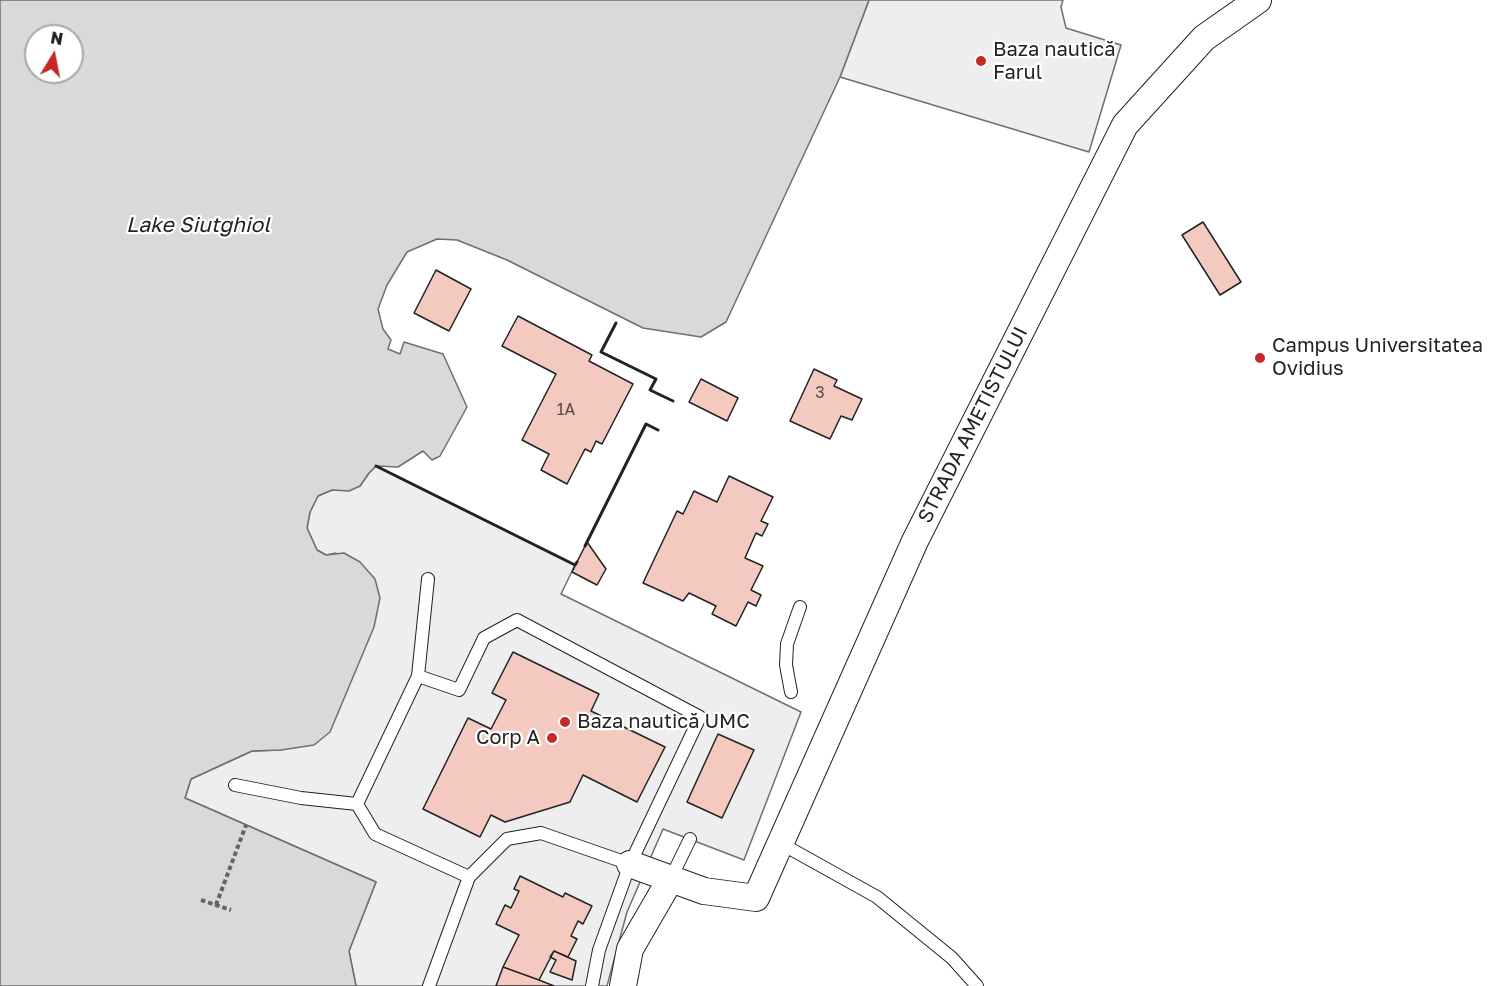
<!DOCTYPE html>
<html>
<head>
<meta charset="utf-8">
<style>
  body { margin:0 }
  #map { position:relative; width:1494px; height:986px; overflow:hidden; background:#fff; font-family:"Golos Text",sans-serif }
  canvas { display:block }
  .north { position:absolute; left:24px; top:24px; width:60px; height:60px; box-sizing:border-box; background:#fff; border:2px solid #a7a7a7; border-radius:50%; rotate:10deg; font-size:16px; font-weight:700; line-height:24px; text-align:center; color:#222 }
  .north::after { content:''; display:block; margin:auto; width:21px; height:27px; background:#c62828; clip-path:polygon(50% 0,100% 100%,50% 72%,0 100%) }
</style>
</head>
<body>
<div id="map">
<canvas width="1494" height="986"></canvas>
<div class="north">N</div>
</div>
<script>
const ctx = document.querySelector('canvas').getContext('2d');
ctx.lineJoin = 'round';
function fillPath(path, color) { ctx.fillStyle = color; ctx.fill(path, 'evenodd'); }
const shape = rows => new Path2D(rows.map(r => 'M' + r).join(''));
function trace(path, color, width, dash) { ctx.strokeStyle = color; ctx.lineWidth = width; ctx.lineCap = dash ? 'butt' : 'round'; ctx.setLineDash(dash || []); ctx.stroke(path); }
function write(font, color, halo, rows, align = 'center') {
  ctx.font = font + ' "Golos Text",sans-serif'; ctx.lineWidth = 4.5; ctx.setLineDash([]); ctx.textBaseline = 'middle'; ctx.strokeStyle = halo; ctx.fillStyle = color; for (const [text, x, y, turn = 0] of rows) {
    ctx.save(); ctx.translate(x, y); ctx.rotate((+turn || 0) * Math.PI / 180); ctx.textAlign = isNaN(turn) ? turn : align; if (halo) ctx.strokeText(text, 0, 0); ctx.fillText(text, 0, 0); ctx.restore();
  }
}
const green = shape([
  [869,0,1063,0,1061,7,1066,28,1121,45,1089,152,840,77,869,0],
  [376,466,575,565,561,594,801,712,744,860,663,829,627,912,607,986,356,986,349,951,376,882,185,798,191,779,252,751,281,750,336,553,326,555,317,550,307,528,310,512,318,496,332,490,349,490,360,486,369,473,376,466]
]);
fillPath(green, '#eee');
trace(green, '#6f6f6f', 1.5);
const water = shape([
  [0,0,869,0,840,77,726,322,701,337,643,328,507,260,457,240,437,239,407,252,387,285,378,309,383,329,391,340,388,349,400,354,404,342,443,354,467,407,440,456,432,460,423,451,398,467,376,466,369,473,360,486,349,491,332,490,318,496,310,512,307,528,317,550,326,555,344,553,360,562,375,579,380,598,374,627,330,732,314,745,281,750,252,751,191,779,185,798,376,882,349,951,356,986,0,986,0,0],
  [36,36,72,36,72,72,36,72,36,36]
]);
fillPath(water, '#d9d9d9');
trace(water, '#6f6f6f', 1.5);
const building = shape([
  [1203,222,1241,282,1220,295,1182,235,1203,222],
  [436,270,471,289,449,331,414,313,436,270],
  [518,316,592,355,589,361,633,384,602,444,596,441,591,452,585,449,567,484,541,470,549,454,522,440,556,374,502,346,518,316],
  [814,369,837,380,834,386,862,399,852,420,841,416,830,439,790,421,814,369],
  [701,379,738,398,727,421,689,402,701,379],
  [729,476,773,497,761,521,768,524,762,536,756,533,745,558,763,566,751,590,761,595,756,606,748,602,736,626,712,614,716,606,689,593,683,601,643,583,677,511,683,514,694,491,717,502,729,476],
  [587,542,606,569,597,585,572,572,587,542],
  [513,652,599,694,591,711,665,747,637,802,583,775,570,802,505,822,491,815,480,837,423,809,468,718,491,729,506,700,492,693,513,652],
  [718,734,754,750,722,818,687,802,718,734],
  [520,876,563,897,565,893,592,906,583,924,578,921,571,936,577,939,568,957,554,951,539,980,503,967,519,935,496,924,505,905,511,908,519,891,514,889,520,876],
  [554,951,576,961,572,980,550,972,556,960,550,957,554,951],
  [503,967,539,980,554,986,496,986,503,967]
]);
fillPath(building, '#f3c9c0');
trace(building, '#222', 1.5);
const service = shape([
  [428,579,418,676,357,804,375,834,469,877,507,839,541,833,630,864],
  [418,676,459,690,484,638,517,620,700,717,630,864,599,950,592,986],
  [791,692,786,665,787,644,800,607],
  [235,785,301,798,357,804],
  [780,843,877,897,952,958,977,986],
  [670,880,690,839],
  [429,986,469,877]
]);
const minor = shape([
  [630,864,704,891,756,898,915,541,1125,125,1204,38,1258,0],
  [623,986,630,949,670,880]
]);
trace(service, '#222', 14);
trace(minor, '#222', 28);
trace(shape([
  [201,900,231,910],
  [216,905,246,825]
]), '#646464', 4, [4.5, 3]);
trace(service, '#fff', 12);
trace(minor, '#fff', 26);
trace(shape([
  [616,323,601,352,656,379,650,390,673,401],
  [376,466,575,565,577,562],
  [585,546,646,424,658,430]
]), '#222', 3);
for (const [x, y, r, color] of [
  [981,61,6,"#c62828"],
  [1260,358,6,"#c62828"],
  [565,722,6,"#c62828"],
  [552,738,6,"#c62828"]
]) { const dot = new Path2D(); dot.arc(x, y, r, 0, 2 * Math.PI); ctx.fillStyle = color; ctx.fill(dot); trace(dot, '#fff', 2); }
write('16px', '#564c4a', null, [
  ["3",820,393],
  ["1A",566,410]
]);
write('20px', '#222', '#fff', [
  ["Baza nautică",993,50],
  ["Farul",993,73],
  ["Campus Universitatea",1272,346],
  ["Ovidius",1272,369],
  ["Baza nautică UMC",577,722],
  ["Corp A",540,738,"right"]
], 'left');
write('20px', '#222', '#fff', [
  ["STRADA AMETISTULUI",973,425,-63]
]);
write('italic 21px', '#222', '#fff', [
  ["Lake Siutghiol",198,225]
]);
</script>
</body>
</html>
